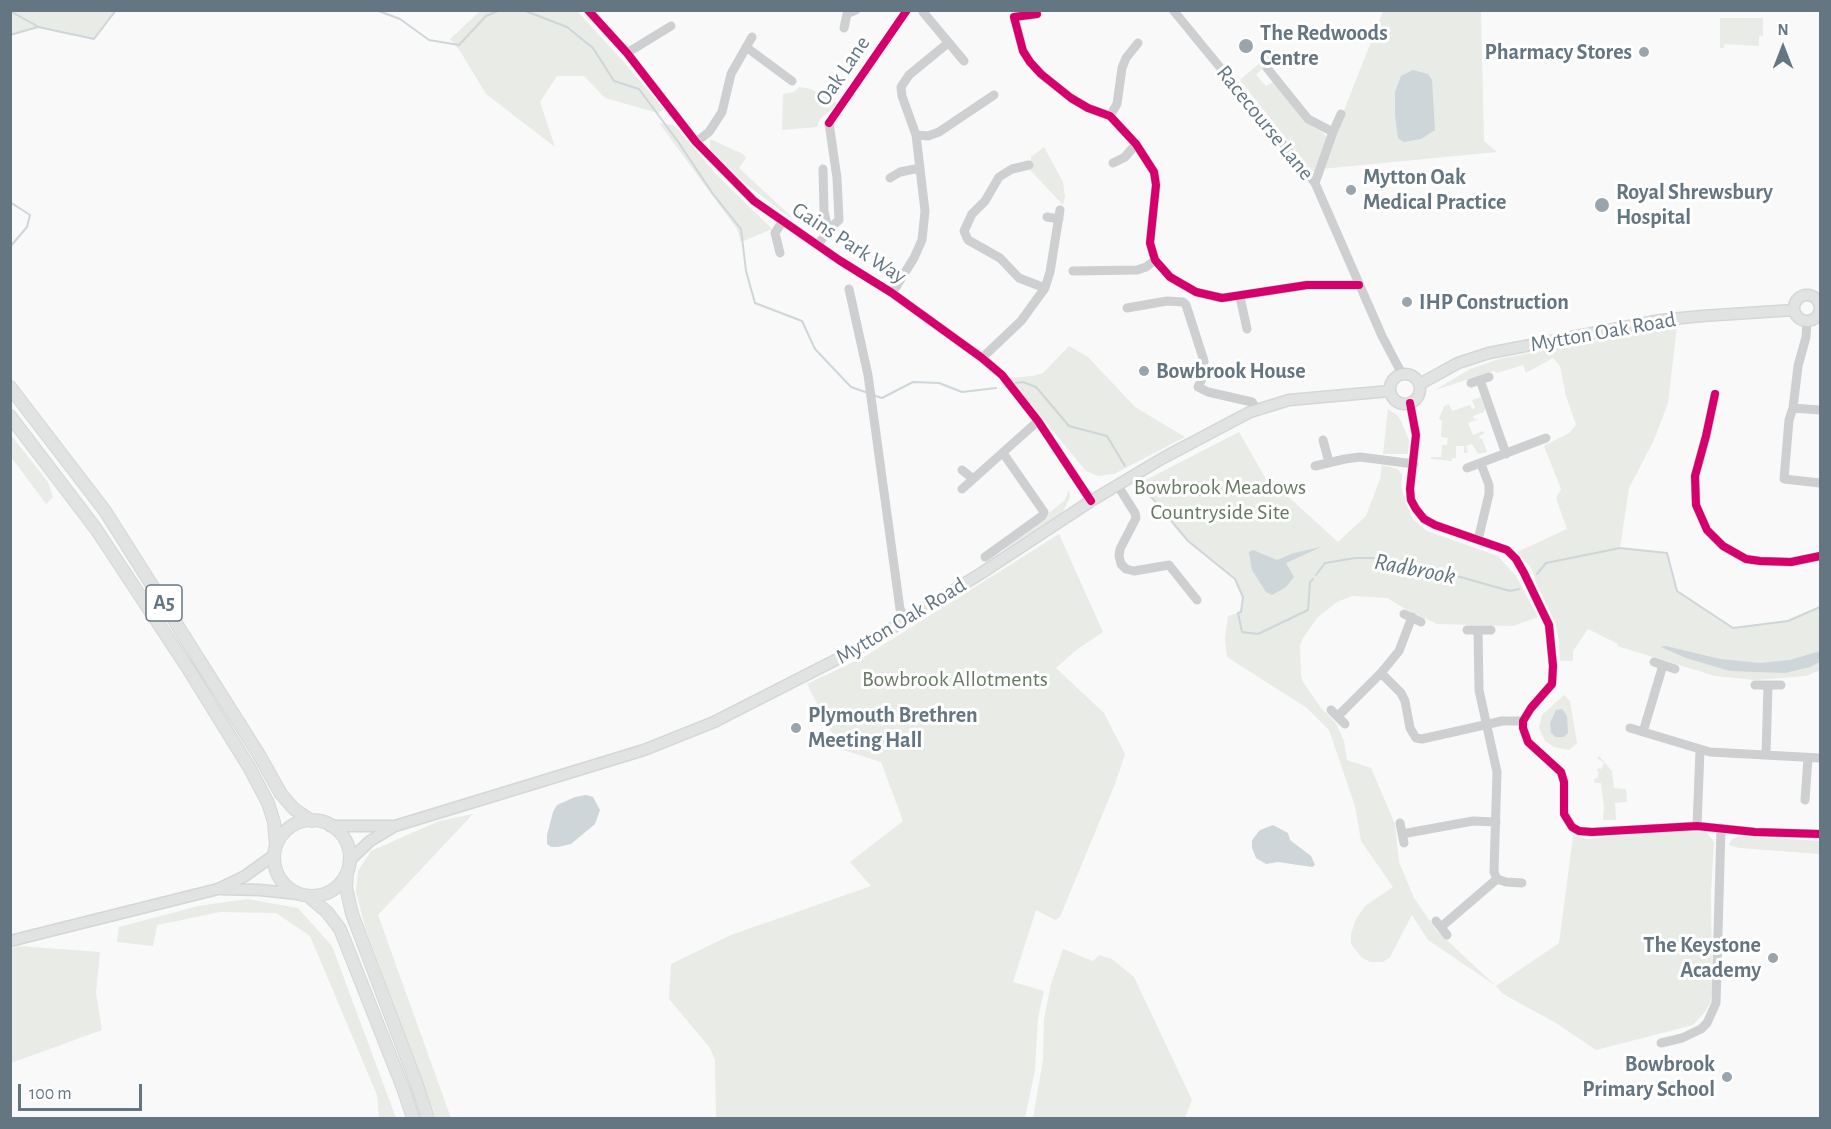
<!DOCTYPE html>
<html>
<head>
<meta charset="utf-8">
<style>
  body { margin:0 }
  #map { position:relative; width:1831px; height:1129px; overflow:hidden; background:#f9f9f9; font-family:"Alegreya Sans",sans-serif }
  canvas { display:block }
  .frame { position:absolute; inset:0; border:12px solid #657683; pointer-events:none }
  .north { position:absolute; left:1753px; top:18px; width:60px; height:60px; -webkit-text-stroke:4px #fff; paint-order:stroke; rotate:0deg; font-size:16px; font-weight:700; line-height:24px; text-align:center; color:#657683 }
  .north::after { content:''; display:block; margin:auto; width:21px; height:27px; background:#657683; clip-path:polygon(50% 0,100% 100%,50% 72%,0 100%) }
  .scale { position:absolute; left:18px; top:1084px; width:124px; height:27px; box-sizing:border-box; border:3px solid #657683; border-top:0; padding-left:8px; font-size:18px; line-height:21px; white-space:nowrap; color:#657683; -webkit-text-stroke:4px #fff; paint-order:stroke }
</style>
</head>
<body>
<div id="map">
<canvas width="1831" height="1129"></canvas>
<div class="frame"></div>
<div class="north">N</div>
<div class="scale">100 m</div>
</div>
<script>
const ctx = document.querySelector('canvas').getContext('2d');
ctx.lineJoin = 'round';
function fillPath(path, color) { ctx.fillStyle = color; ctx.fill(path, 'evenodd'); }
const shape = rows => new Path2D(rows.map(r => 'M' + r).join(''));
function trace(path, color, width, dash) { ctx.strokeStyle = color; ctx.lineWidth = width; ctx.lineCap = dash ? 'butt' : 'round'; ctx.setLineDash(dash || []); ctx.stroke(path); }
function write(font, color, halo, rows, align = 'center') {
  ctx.font = font + ' "Alegreya Sans",sans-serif'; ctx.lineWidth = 6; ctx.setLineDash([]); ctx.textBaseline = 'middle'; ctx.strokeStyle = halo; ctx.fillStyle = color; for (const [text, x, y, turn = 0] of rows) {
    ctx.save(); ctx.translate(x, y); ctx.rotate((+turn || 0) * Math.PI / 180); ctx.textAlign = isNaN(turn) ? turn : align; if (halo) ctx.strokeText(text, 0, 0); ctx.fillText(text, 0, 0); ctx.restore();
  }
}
fillPath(shape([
  [11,10,117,10,117,11,94,39,38,27,11,35],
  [480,11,577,11,623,61,664,109,658,113,605,98,584,76,557,76,540,102,555,147,486,94,460,51,450,39],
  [1383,11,1481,11,1484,141,1497,152,1321,169],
  [1720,18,1763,18,1763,36,1759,36,1759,46,1724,44,1724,48,1720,48],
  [1270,54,1274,57,1256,75,1266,86,1273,82,1305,122,1323,133,1328,138,1317,171,1312,171,1240,80],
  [799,87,811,89,838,104,819,120,817,127,782,130,783,94,794,92],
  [659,123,674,125,717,175,772,229,741,242,737,229],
  [710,139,743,154,746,158,739,168,794,219,782,212,742,181,710,150],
  [1044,147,1063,182,1065,196,1063,205,1030,170,1031,157],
  [1677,325,1668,403,1654,440,1629,488,1620,548,1667,553,1677,591,1733,628,1788,621,1820,607,1820,670,1806,676,1756,680,1715,676,1617,646,1618,644,1588,629,1573,651,1573,661,1560,661,1559,640,1555,622,1536,582,1532,569,1517,552,1567,529,1556,498,1561,489,1544,446,1569,433,1576,425,1566,396,1560,366,1553,358,1526,373,1523,365,1497,373,1494,371,1435,390,1470,369,1499,359],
  [1069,346,1088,357,1135,407,1185,437,1114,474,1098,476,1086,471,1009,378,1033,376,1043,373],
  [1481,397,1485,408,1484,412,1473,416,1474,419,1479,419,1468,423,1473,435,1483,431,1484,434,1479,436,1480,439,1482,438,1487,452,1478,454,1472,444,1466,446,1468,453,1464,453,1464,446,1456,446,1456,458,1452,458,1452,461,1431,459,1431,457,1441,457,1442,445,1447,445,1448,438,1441,437,1442,421,1439,419,1444,406,1449,404,1452,411,1470,405,1472,409,1475,408,1472,400],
  [1388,409,1398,416,1402,423,1409,440,1408,454,1383,454],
  [1239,432,1267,481,1270,480,1338,542,1366,516,1380,479,1382,465,1398,469,1402,475,1401,487,1407,506,1414,520,1427,531,1498,556,1516,576,1538,617,1513,626,1437,624,1411,612,1387,598,1352,596,1337,602,1317,618,1303,638,1300,645,1301,675,1303,682,1321,708,1336,723,1344,741,1347,760,1371,768,1395,824,1399,862,1414,898,1437,931,1496,986,1559,943,1573,836,1587,839,1656,832,1706,832,1714,842,1711,892,1712,993,1710,1003,1705,1012,1693,1025,1596,1050,1556,1023,1503,994,1496,986,1428,940,1412,915,1390,957,1383,962,1370,962,1361,957,1351,944,1351,934,1356,919,1365,906,1393,887,1361,841,1355,806,1329,730,1307,708,1227,657,1225,638,1228,616,1241,612,1243,597,1235,579,1188,541,1153,499,1136,485],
  [10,434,48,482,53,497,46,504,11,457],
  [1069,489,1070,497,1063,512,1002,551,1065,500],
  [1059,534,1103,632,1075,651,1056,668,1104,713,1125,754,1115,784,1060,917,1055,920,1036,910,1013,982,1044,991,1038,1018,1035,1070,1025,1118,716,1118,715,1060,710,1048,669,999,671,964,731,935,871,886,850,862,903,821,881,762,840,749,807,684,864,657],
  [1564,695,1570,701,1577,743,1569,750,1554,747,1545,741,1539,728,1542,715],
  [1599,756,1612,771,1614,788,1626,789,1627,802,1615,803,1616,820,1603,820,1604,807,1601,783,1594,783,1595,778,1597,779,1599,772,1597,770,1598,768,1601,769,1604,763,1597,758],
  [473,814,378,915,451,1118,436,1118,365,927,356,892,358,871,371,851,439,821],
  [1738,836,1820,841,1820,854,1739,848,1729,845,1731,840],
  [247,899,298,908,332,946,396,1118,379,1118,377,1095,310,936,276,913,220,912,157,925,153,946,117,942,119,927,198,906],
  [18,946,100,952,96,993,102,1030,11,1063,11,949],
  [1063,949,1093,961,1099,955,1112,959,1134,977,1192,1100,1185,1118,1033,1118,1043,1060,1044,1019,1051,984]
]), '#e8ebe6');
fillPath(shape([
  [1413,70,1428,74,1432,80,1435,130,1421,139,1404,142,1398,138,1395,116,1395,92,1401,76],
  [1321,547,1286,563,1294,577,1286,587,1272,595,1266,592,1252,570,1249,552,1253,550,1277,560,1294,553],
  [1666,646,1720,659,1760,663,1790,660,1820,651,1820,662,1810,667,1785,673,1730,671,1686,658,1661,647],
  [1562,709,1567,716,1568,733,1564,737,1556,737,1551,733,1550,723,1556,710],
  [586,795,593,797,600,810,595,824,571,844,558,847,551,847,547,844,547,835,553,812,557,805,575,797],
  [1273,825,1288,833,1290,840,1311,856,1315,865,1312,867,1278,862,1266,864,1256,858,1252,848,1252,840,1260,830]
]), '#ced6d9');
trace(shape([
  [376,10,400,19,429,40,459,45,486,16,500,10],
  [523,10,567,27,593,48,614,81,639,89,679,143,713,194,741,229,746,271,755,303,802,321,815,349,851,387,868,393],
  [10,11,37,26],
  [10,35,38,27,94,39,116,10],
  [10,202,30,215,27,227,10,247],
  [1016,383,1023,382,1036,387,1069,426,1107,436,1125,466],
  [873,395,882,398,913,382,939,383,962,392,996,388],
  [1136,485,1153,499,1188,541,1235,579,1243,597,1241,612,1238,613,1242,632,1258,634,1308,610,1310,582,1313,579],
  [1537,574,1546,563,1620,548,1667,553,1677,591,1733,628,1788,621,1820,607],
  [1316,575,1325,563,1355,558,1372,558,1421,566,1510,591,1519,589]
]), '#ced6d9', 2);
const major = shape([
  '1794 308a13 13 0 1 1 26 0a13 13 0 1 1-26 0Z',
  '1390 389a15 15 0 1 1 30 0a15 15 0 1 1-30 0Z',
  [1420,384,1458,363,1489,353,1661,320,1702,316,1794,310],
  [330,826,393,826],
  [349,861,370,841,395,826,644,750,714,722,863,646,980,574,1091,501,1163,458,1250,412,1289,400,1390,391],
  [221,889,260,890,298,894],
  [10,941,218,889,245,876,274,855]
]);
const highway = shape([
  [10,387,105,511,258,753,281,794,294,809,312,821],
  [10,416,96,529,189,670,249,767,268,803,274,822,276,846],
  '274 858a38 38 0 1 1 76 0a38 38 0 1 1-76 0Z',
  [347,873,346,887,352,914,416,1082,428,1118],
  [308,896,327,912,340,929,403,1088,413,1118]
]);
trace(major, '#d5d6d7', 13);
trace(highway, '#d5d6d6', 14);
trace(shape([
  [588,10,627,53,696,142,754,201,839,260,892,293,982,358,1002,375,1038,421,1091,501],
  [1173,10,1315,183,1382,336,1402,374],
  [923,12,964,61],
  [1037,14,1014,17,1023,51,1030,62,1041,74,1071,98,1088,108,1110,116,1136,144,1154,172,1156,185,1150,243,1155,260,1170,277,1196,292,1222,298,1307,285,1359,285],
  [844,28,847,14,856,10],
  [746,47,792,81],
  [627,53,671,26],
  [1267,68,1308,119,1333,132],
  [1110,116,1117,104,1122,68,1126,58,1138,43],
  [916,135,928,136,939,132,994,95],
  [696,142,709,132,722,112,731,74,752,37],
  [1113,163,1125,157,1136,144],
  [1029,165,1012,169,999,177,985,201,972,214,964,231,968,240,1000,258,1019,278,1045,288],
  [823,169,824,211,828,230],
  [890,178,900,172,920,168],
  [1315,183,1333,132,1341,114],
  [1047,217,1059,219],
  [818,245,828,230,839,220,837,178,829,123],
  [780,253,775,233,782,222],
  [1073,271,1137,270,1146,267,1155,260],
  [849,289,868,375,900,609,906,620],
  [892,293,914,258,922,240,925,211,916,135,902,96,901,87,909,75,948,43],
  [1240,297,1247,329],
  [1127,308,1167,301,1183,302,1186,305,1204,361,1202,379,1198,387,1208,392,1252,402,1257,410],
  [1807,321,1806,337,1798,366,1793,408,1789,420,1784,479,1820,483],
  [982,358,1021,321,1045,288,1050,272,1060,210],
  [1480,380,1506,454],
  [1471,383,1489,377],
  [1715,394,1706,436,1695,476,1696,505,1707,530,1723,546,1746,559,1760,561,1791,562,1820,556],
  [1410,403,1416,435,1410,489,1411,500,1416,509,1424,519,1435,525,1507,550,1516,559,1524,573,1549,625,1553,666,1552,684,1531,708,1523,721,1523,728,1528,742,1561,772,1564,782,1564,814,1572,827,1579,831,1592,832,1697,826,1755,832,1820,834],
  [1793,408,1820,410],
  [1323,440,1329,462],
  [1315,466,1345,459,1360,457,1414,464],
  [1467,468,1546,438],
  [962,470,972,478],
  [1118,486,1135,513,1136,518,1120,549,1119,556,1121,564,1126,569,1134,571,1169,565,1197,600],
  [962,489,1038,421],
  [1478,540,1489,494,1489,485,1481,464],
  [985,557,1042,516,1044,512,1003,453],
  [1404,614,1421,622],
  [1467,630,1491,630],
  [1478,630,1479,690,1497,772,1494,872,1497,879,1506,882,1522,883],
  [1654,662,1675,669],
  [1381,673,1401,693,1405,701,1410,728,1416,738,1422,739,1502,721,1523,721],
  [1755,685,1781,685],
  [1331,710,1345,724],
  [1338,716,1381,673,1399,651,1412,617],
  [1630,728,1710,752,1820,758],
  [1643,732,1663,665],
  [1766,755,1768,685],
  [1805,800,1808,758],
  [1400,823,1404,843],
  [1697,826,1700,750],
  [1402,834,1473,821,1496,822],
  [1436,921,1447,935],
  [1441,927,1497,879],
  [1661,1043,1682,1038,1701,1029,1707,1023,1716,1003,1721,828]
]), '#cecfd0', 9);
trace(major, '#e1e2e2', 10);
trace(highway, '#e1e2e2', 12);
trace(shape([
  [588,10,627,53,696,142,754,201,839,260,892,293,982,358,1002,375,1038,421,1091,501],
  [1037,14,1014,17,1023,51,1030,62,1041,74,1071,98,1088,108,1110,116,1136,144,1154,172,1156,185,1150,243,1155,260,1170,277,1196,292,1222,298,1307,285,1359,285],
  [829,123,907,10],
  [1715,394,1706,436,1695,476,1696,505,1707,530,1723,546,1746,559,1760,561,1791,562,1820,556],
  [1410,403,1416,435,1410,489,1411,500,1416,509,1424,519,1435,525,1507,550,1516,559,1524,573,1549,625,1553,666,1552,684,1531,708,1523,721,1523,728,1528,742,1561,772,1564,782,1564,814,1572,827,1579,831,1592,832,1697,826,1755,832,1820,834]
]), '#d6006c', 8);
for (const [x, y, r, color] of [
  [1246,46,8,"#99a4ac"],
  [1644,52,6,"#99a4ac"],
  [1351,190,6,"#99a4ac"],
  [1602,205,8,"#99a4ac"],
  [1407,302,6,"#99a4ac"],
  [1144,371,6,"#99a4ac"],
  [796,728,6,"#99a4ac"],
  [1773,958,6,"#99a4ac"],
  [1727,1077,6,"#99a4ac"]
]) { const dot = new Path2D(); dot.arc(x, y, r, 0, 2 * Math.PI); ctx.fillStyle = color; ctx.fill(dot); trace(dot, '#fff', 2); }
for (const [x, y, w] of [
  [164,603,36]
]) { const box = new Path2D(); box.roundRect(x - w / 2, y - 18, w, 36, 4.5); ctx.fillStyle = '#fff'; ctx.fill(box); trace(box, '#657683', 1.5); }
write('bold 21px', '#657683', null, [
  ["A5",164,603]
]);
write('bold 22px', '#657683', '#fff', [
  ["The Redwoods",1260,33],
  ["Centre",1260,58],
  ["Pharmacy Stores",1632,52,"right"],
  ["Mytton Oak",1363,177],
  ["Medical Practice",1363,202],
  ["Royal Shrewsbury",1616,192],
  ["Hospital",1616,217],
  ["IHP Construction",1419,302],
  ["Bowbrook House",1156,371],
  ["Plymouth Brethren",808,715],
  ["Meeting Hall",808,740],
  ["The Keystone",1761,945,"right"],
  ["Academy",1761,970,"right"],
  ["Bowbrook",1715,1064,"right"],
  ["Primary School",1715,1089,"right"]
], 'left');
write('22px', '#657683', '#fff', [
  ["Oak Lane",843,71,-56],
  ["Racecourse Lane",1265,123,51],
  ["Gains Park Way",849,243,33],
  ["Mytton Oak Road",1603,332,-10],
  ["Mytton Oak Road",901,621,-31]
]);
write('22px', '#687a64', '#fff', [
  ["Bowbrook Meadows",1220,487],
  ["Countryside Site",1220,512],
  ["Bowbrook Allotments",955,679]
]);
write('italic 24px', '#60757c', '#fff', [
  ["Radbrook",1415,569,11]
]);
</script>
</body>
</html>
